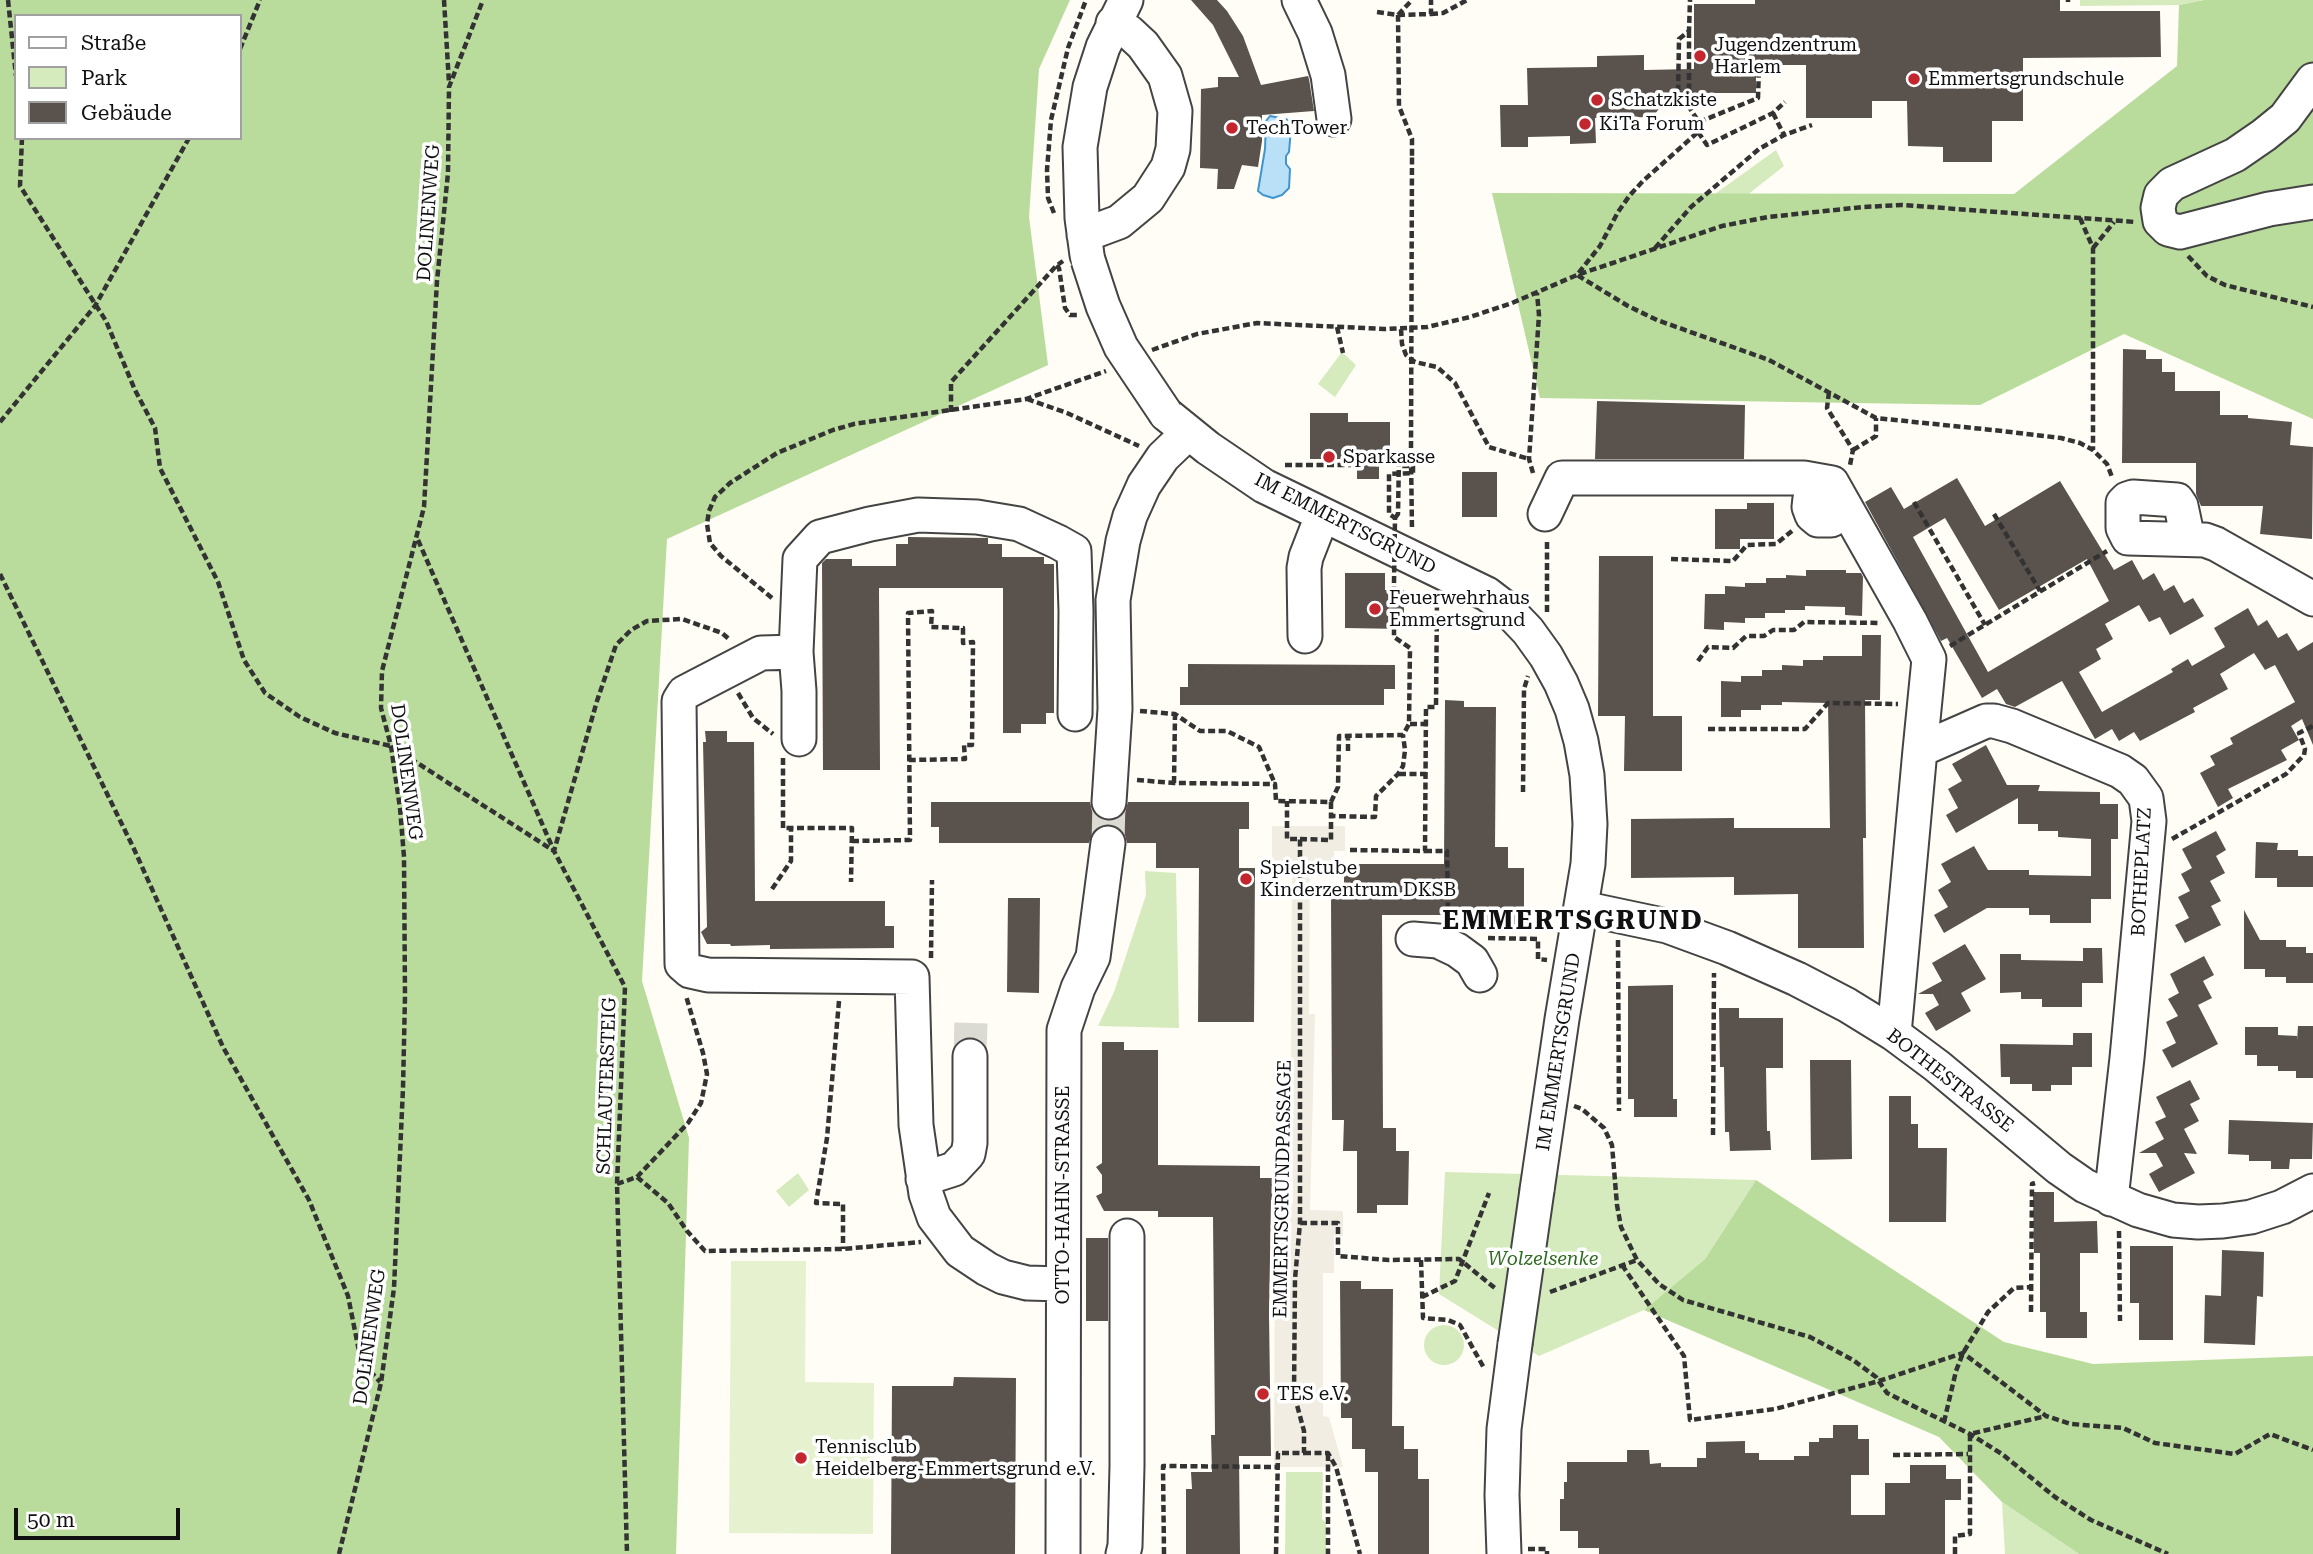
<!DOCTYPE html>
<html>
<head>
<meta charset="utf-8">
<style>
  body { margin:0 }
  #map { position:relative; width:2313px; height:1554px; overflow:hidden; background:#fffdf5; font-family:"Roboto Serif",serif }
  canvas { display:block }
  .legend { position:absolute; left:14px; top:14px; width:228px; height:126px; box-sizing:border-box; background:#fff; border:2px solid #a0a0a0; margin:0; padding:9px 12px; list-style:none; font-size:21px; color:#111 }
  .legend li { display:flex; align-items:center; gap:14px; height:35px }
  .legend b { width:35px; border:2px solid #a0a0a0 }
  .scale { position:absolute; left:14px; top:1508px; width:166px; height:32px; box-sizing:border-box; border:4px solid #111; border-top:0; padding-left:9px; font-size:21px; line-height:24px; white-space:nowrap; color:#111; -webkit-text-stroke:5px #fff; paint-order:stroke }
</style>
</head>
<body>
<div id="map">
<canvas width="2313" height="1554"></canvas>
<ul class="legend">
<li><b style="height:9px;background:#fff"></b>Straße</li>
<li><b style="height:19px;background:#d5ebbd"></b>Park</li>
<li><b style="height:19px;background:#5a524d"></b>Gebäude</li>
</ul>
<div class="scale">50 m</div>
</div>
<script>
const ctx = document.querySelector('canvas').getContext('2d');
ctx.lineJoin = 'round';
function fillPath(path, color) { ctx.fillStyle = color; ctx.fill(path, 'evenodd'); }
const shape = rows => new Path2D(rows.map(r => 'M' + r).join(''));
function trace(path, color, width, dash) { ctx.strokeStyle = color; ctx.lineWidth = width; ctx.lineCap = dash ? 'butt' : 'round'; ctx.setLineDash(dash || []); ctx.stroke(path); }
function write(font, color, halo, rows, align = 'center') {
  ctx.font = font + ' "Roboto Serif",serif'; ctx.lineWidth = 7; ctx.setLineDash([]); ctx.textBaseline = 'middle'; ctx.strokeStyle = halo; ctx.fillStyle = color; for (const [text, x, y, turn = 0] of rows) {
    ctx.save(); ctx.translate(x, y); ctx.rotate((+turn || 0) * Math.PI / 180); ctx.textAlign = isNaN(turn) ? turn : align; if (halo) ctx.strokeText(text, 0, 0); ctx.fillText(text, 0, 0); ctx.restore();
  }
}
fillPath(shape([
  [2080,0,2204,0,2179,5,2080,6],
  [1776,150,1784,166,1727,211,1712,196],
  [1342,352,1356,365,1335,397,1318,384],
  [1145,871,1176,873,1179,1028,1098,1026,1114,992,1146,895],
  [1445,1172,1756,1180,1705,1259,1644,1310,1539,1356,1439,1294],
  [798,1173,809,1190,789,1207,776,1191],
  '1424 1345a20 20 0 1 1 40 0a20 20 0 1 1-40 0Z',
  [1286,1472,1323,1472,1322,1519,1326,1523,1326,1554,1285,1554],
  [2002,1502,2079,1554,2005,1554]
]), '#d5ebbd');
fillPath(shape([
  [0,0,1070,0,1039,69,1029,217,1048,365,667,539,642,981,689,1138,676,1554,0,1554],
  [16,16,240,16,240,138,16,138],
  [2204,0,2313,0,2313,419,2124,334,1980,405,1540,398,1492,193,2014,194,2177,66,2179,5],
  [1756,1180,2004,1342,2093,1364,2313,1356,2313,1554,2079,1554,2002,1502,1939,1437,1644,1310,1705,1259]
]), '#b9dc9c');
fillPath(shape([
  [731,1261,806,1261,805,1382,874,1383,873,1534,729,1533]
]), '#e6f2cf');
fillPath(shape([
  [1272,826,1345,826,1345,851,1334,851,1334,865,1310,866,1309,1014,1315,1014,1310,1210,1343,1211,1343,1236,1334,1236,1334,1273,1323,1273,1323,1416,1329,1417,1343,1467,1274,1467,1275,1204,1293,1203,1291,1054,1292,865,1272,865]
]), '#f1ede2');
const water = shape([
  [1270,116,1286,119,1290,122,1291,129,1289,152,1286,156,1286,164,1290,169,1289,188,1282,195,1273,198,1263,195,1258,191,1265,149,1266,121,1270,116]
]);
fillPath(water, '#b9e0f7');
trace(water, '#3f96cf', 2);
fillPath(shape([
  [1191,0,1217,0,1227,11,1243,36,1261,85,1308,76,1309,79,1314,111,1262,115,1262,141,1258,167,1242,165,1234,189,1217,189,1218,169,1200,168,1201,89,1218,87,1218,77,1239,77,1213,25],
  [1755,0,2060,0,2060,11,2160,11,2161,57,2023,58,2023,121,1992,121,1992,162,1943,162,1943,147,1908,146,1907,101,1872,101,1872,118,1806,118,1806,65,1756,65,1756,93,1670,93,1653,117,1595,118,1596,143,1570,144,1570,136,1528,137,1528,147,1501,147,1500,105,1528,105,1527,68,1597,67,1597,56,1644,55,1644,70,1694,69,1694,4,1755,4],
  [2123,349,2146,350,2146,359,2162,359,2162,372,2175,372,2175,391,2220,391,2220,415,2248,415,2248,418,2292,422,2290,445,2313,447,2312,539,2260,534,2263,506,2201,506,2196,494,2196,463,2122,463],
  [1597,401,1745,405,1744,459,1595,459],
  [1310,413,1348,413,1348,422,1390,422,1390,458,1379,458,1379,479,1357,479,1357,459,1310,459],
  [1462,472,1497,472,1497,517,1462,517],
  [1957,478,1985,526,2060,481,2114,570,2132,560,2143,580,2154,573,2164,591,2174,585,2184,603,2193,598,2204,616,2170,635,2160,617,2149,622,2139,605,2105,624,2113,639,2096,649,2101,659,2079,672,2102,712,2173,672,2171,669,2188,659,2192,666,2225,647,2214,628,2248,608,2258,626,2267,620,2278,638,2287,633,2298,651,2313,642,2313,745,2302,719,2291,726,2299,740,2281,750,2287,760,2228,789,2233,798,2218,807,2200,773,2215,765,2210,756,2233,744,2230,738,2295,702,2275,665,2265,670,2254,653,2220,674,2228,689,2193,708,2195,712,2140,741,2134,732,2119,741,2112,729,2095,739,2062,681,2015,707,2006,704,1997,689,1982,698,1947,638,1941,641,1865,502,1891,487,1904,509],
  [1945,518,1999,610,2087,559,2109,601,1988,672,1913,537],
  [1747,503,1774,503,1774,539,1740,539,1740,549,1715,549,1715,509,1747,509],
  [908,537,988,538,988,544,1002,544,1002,557,1044,557,1044,564,1054,564,1054,713,1046,713,1046,724,1021,724,1021,733,1003,733,1003,588,879,588,880,770,823,770,822,563,826,559,852,559,852,566,896,566,896,544,908,544],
  [1599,556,1653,556,1653,716,1682,716,1682,771,1624,771,1625,716,1598,716],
  [1806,570,1846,570,1846,573,1861,573,1863,577,1862,616,1845,615,1845,607,1805,606,1805,610,1785,610,1785,613,1765,613,1765,618,1745,618,1745,623,1724,622,1724,630,1704,629,1705,594,1725,594,1725,586,1745,587,1745,583,1766,583,1766,578,1786,578,1786,575,1806,576],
  [1345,573,1385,573,1385,590,1404,590,1404,629,1345,628],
  [1862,635,1881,635,1880,700,1865,700,1866,838,1863,838,1864,948,1798,948,1798,894,1734,895,1734,877,1631,878,1631,819,1734,818,1734,828,1830,828,1828,703,1782,702,1782,705,1761,705,1761,710,1741,710,1741,717,1721,717,1721,681,1741,682,1741,676,1762,676,1762,670,1782,670,1782,665,1803,666,1803,660,1823,660,1823,656,1862,656],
  [1188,664,1395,665,1395,689,1384,689,1384,705,1180,705,1180,687,1188,687],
  [1445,700,1464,701,1464,707,1496,707,1495,847,1508,847,1508,868,1524,868,1524,924,1495,924,1495,930,1470,930,1470,915,1382,915,1383,1128,1396,1128,1396,1151,1409,1151,1408,1205,1377,1205,1377,1213,1357,1213,1357,1151,1343,1151,1344,1120,1332,1120,1331,894,1344,894,1344,864,1444,864],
  [705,731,727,731,727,742,754,742,755,901,885,901,885,926,894,926,894,948,770,949,770,945,731,946,730,944,707,944,701,932,707,927,703,742,706,742],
  [1986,745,2007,785,2040,785,2038,791,2100,792,2100,804,2118,804,2118,839,2111,839,2111,899,2091,899,2091,923,2050,923,2050,915,2029,915,2029,908,1987,908,1944,933,1934,915,1948,907,1938,890,1951,882,1941,864,1974,846,1988,870,2029,870,2029,875,2091,876,2091,839,2058,837,2058,831,2038,831,2038,824,2018,824,2018,798,1956,833,1946,815,1958,808,1948,789,1962,781,1952,764],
  [931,802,1090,802,1092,811,1098,818,1108,821,1118,819,1125,813,1128,802,1249,802,1249,829,1239,829,1239,868,1255,868,1254,1022,1198,1022,1199,868,1156,868,1156,843,1127,843,1125,835,1120,828,1110,824,1101,825,1093,831,1089,843,939,843,939,827,931,827],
  [2216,831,2226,850,2216,856,2225,873,2210,881,2221,901,2211,906,2221,925,2185,943,2175,925,2189,918,2178,897,2190,891,2181,874,2192,868,2182,849],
  [2256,842,2278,843,2277,850,2298,850,2298,856,2313,856,2313,887,2277,887,2277,878,2255,878],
  [1008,898,1040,898,1039,993,1007,992],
  [2244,910,2260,940,2286,940,2286,947,2306,947,2306,953,2313,953,2313,983,2286,983,2286,977,2265,977,2265,969,2244,969],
  [1965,944,1986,979,1961,993,1971,1011,1936,1031,1925,1013,1939,1005,1933,994,1918,994,1942,981,1932,963],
  [2083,948,2102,948,2103,983,2082,983,2082,1007,2042,1007,2042,999,2021,999,2021,992,2000,993,2000,954,2021,954,2021,960,2083,961],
  [2204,956,2214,975,2203,981,2212,998,2198,1005,2218,1044,2172,1068,2162,1050,2176,1043,2166,1022,2178,1016,2168,999,2179,993,2170,974],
  [1673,985,1673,1099,1677,1099,1677,1117,1634,1117,1634,1099,1628,1099,1628,986],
  [1719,1008,1739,1008,1739,1018,1783,1018,1783,1068,1766,1068,1767,1131,1770,1131,1771,1150,1730,1151,1729,1132,1725,1132,1724,1067,1720,1067],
  [2298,1026,2313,1026,2313,1078,2296,1078,2296,1071,2278,1071,2278,1066,2257,1066,2257,1055,2245,1055,2245,1027,2278,1027,2278,1035,2297,1036,2297,1041],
  [2073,1033,2092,1033,2092,1067,2072,1067,2072,1085,2051,1085,2051,1091,2032,1091,2032,1084,2010,1084,2010,1077,2001,1077,2000,1044,2073,1045],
  [1102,1042,1124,1042,1124,1050,1158,1050,1158,1165,1260,1166,1260,1178,1291,1178,1291,1201,1271,1200,1269,1315,1271,1456,1239,1456,1240,1554,1186,1554,1186,1489,1192,1489,1191,1472,1212,1472,1211,1435,1215,1435,1213,1217,1158,1217,1158,1211,1104,1211,1096,1196,1102,1193,1102,1175,1096,1167,1102,1163],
  [1810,1060,1851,1060,1852,1159,1811,1160],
  [2190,1080,2200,1099,2190,1104,2199,1121,2184,1129,2197,1154,2184,1153,2195,1173,2159,1192,2149,1174,2163,1166,2156,1153,2139,1153,2164,1139,2155,1122,2166,1117,2156,1097],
  [1889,1096,1911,1096,1911,1124,1918,1124,1918,1148,1947,1148,1946,1222,1889,1222],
  [2229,1120,2313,1123,2312,1159,2290,1159,2289,1169,2271,1169,2271,1161,2249,1161,2249,1155,2228,1154],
  [2033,1192,2054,1192,2054,1222,2097,1221,2098,1253,2080,1253,2080,1312,2087,1312,2087,1338,2046,1338,2046,1312,2040,1312,2040,1253,2034,1253],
  [1086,1238,1108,1238,1108,1321,1086,1321],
  [2130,1246,2173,1246,2173,1340,2139,1340,2139,1303,2130,1303],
  [2222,1250,2264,1252,2263,1297,2257,1296,2255,1345,2204,1343,2205,1295,2221,1296],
  [1340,1281,1361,1281,1361,1289,1393,1289,1392,1426,1404,1426,1404,1449,1418,1449,1418,1479,1429,1479,1429,1554,1378,1554,1378,1472,1365,1472,1365,1449,1352,1449,1352,1418,1341,1418],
  [954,1377,1016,1378,1015,1554,891,1554,892,1386,953,1386],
  [1833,1425,1858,1425,1858,1439,1869,1439,1869,1475,1851,1475,1851,1515,1885,1515,1885,1483,1910,1483,1910,1465,1946,1465,1946,1479,1961,1479,1961,1500,1945,1500,1945,1554,1599,1554,1599,1548,1578,1548,1578,1531,1560,1531,1560,1499,1564,1499,1564,1482,1567,1482,1567,1462,1627,1462,1627,1450,1649,1450,1650,1464,1661,1463,1661,1467,1697,1467,1697,1458,1706,1458,1706,1442,1745,1441,1745,1453,1759,1453,1759,1460,1794,1460,1794,1456,1809,1456,1809,1442,1819,1442,1819,1438,1833,1438]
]), '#5a524d');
trace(shape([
  [1108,843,1109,802],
  [970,1056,971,1021]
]), '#dbdad3', 33, [33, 17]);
const minor = shape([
  [1299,0,1315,33,1328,75,1334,119],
  [2313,80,2285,118,2264,135,2235,155,2172,184,2161,195,2158,208,2160,221,2168,229,2180,232,2269,209,2313,202],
  [1084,235,1119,222,1148,198,1168,167,1173,149,1175,111,1165,76,1143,45,1129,32,1113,23],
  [1087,255,1082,218,1080,147,1090,87,1103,47,1126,0],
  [1166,414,1208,448,1264,486,1487,594,1508,610,1528,631,1546,656,1561,683,1572,709,1581,741,1587,775,1590,824,1588,864,1562,1019,1537,1190],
  [1844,507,1840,515,1831,520,1818,520,1812,515,1809,507,1810,498,1816,491,1832,483,1910,621,1929,659,1920,750],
  [1545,514,1562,478,1804,478,1832,483],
  [2188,539,2181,506,2177,500,2133,497,2127,499,2123,503,2123,528,2128,538,2205,540,2216,544,2313,599],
  [1305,636,1304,568,1306,557,1322,516],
  [796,652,761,653,684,693,679,701,682,964,690,971,708,975,912,977,916,1125,926,1194,934,1217,960,1251,987,1269,1003,1277,1027,1283,1062,1284],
  [799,739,799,691,796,652,800,559,820,537,870,524,918,515,977,517,1019,524,1058,542,1074,551,1076,611,1075,714],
  [1109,802,1115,709,1113,600,1123,541,1130,516,1144,485,1163,457,1188,433],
  [1582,908,1667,926,1727,948,1797,979,1847,1005,1894,1034,1937,1066,2059,1168,2085,1186,2138,1210,2173,1220,2198,1222,2223,1221,2251,1217,2282,1207,2313,1191],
  [1413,939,1438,941,1457,950,1472,961,1480,975],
  [1894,1034,1920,750,1986,721,1994,721,2012,726,2120,771,2133,780,2146,798,2149,821,2127,1058,2111,1199],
  [923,1179,954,1169,968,1154,970,1143,970,1056],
  [1063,1554,1064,1030,1078,988,1093,957,1108,843],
  [1123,1554,1125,1546,1127,1466,1127,1236],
  [1504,1554,1502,1495,1504,1429,1515,1344]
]);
trace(minor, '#444', 37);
trace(shape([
  [8,0,16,76],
  [444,0,449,83],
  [2068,0,2068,2],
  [1377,12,1398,15,1399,106,1412,139,1412,157],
  [1431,14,1443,13,1467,0],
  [1398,15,1431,14,1431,0],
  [1398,15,1412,0],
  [1689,31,1689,107,1699,122,1698,132,1643,181,1630,195,1618,212,1600,246,1577,275,1628,306,1657,320,1769,360,1876,418,2002,431,2061,438,2080,443,2093,450,2107,464,2112,477],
  [240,49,260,0],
  [1689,107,1678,99,1679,39,1689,31,1690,0],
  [1773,113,1784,135],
  [1699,122,1758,98,1759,67],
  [1698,132,1707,145,1773,113,1785,102],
  [22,138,20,186,106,321,135,390,155,428,160,468,218,582,244,660,265,693,300,717,335,733,391,746,554,851,597,701,616,645,631,630,647,621,682,619,722,633,730,640],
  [1054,213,1048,198,1047,170,1051,120,1068,48,1086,0],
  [2080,218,2093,248,2093,450],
  [1655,248,1691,207,1759,149,1784,135,1812,125],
  [2093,248,2114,222],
  [2188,256,2207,276,2225,285,2313,307],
  [1056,266,1059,268,1065,308,1070,315,1079,315],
  [1337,327,1343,353],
  [1401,329,1402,344,1406,355,1415,362,1437,367,1455,383,1489,447,1529,459],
  [1152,350,1197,334,1257,323,1384,329,1427,327,1470,317,1512,303,1577,275,1722,226,1768,217,1863,207,1902,205,2135,222],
  [1829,392,1827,408,1853,450,1850,465],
  [1027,399,1067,413,1139,446],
  [951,412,951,382,1056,266,1063,261],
  [0,422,95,306,189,138],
  [1853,450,1876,436,1876,418],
  [1411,457,1412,530],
  [1285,465,1351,465],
  [1533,473,1529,459,1539,315,1537,293],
  [1914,502,1985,625],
  [1994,514,2040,591],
  [1395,518,1398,514,1399,457,1411,457,1411,448],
  [418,540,554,851,625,987,617,1184,627,1554],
  [1671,559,1733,561,1747,545,1776,544,1792,531],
  [0,574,134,849,223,1047,309,1200,348,1296,361,1361,380,1382],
  [772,598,721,556,710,543,707,524,709,511,715,497,730,483,777,453,833,430,854,424,1026,399,1106,371],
  [1547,612,1547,540],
  [1950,646,2107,551],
  [1698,661,1708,647,1733,648,1746,636,1764,636,1773,630,1794,630,1804,622,1881,623],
  [738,693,753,718,773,734],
  [1140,711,1175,714,1200,731,1227,731,1259,747,1275,784],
  [1410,724,1426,724],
  [1708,729,1805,729,1828,703,1898,704],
  [1348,751,1348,736],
  [783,758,783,828,852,828,851,882],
  [1399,774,1426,774],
  [1137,780,1174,783,1275,784,1276,801,1331,802,1338,787,1339,736,1403,735,1409,724,1410,648,1394,637,1394,583],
  [1174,783,1175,715],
  [1523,792,1524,689,1528,676],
  [1331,802,1331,816],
  [1300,839,1331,840,1331,816,1375,817,1376,796,1398,774,1403,766,1405,750,1403,735],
  [2172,839,2286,774,2304,755,2305,749,2299,733,2313,726],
  [852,841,910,840,908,613,932,611,931,627,963,628,963,643,973,642,972,745,964,745,965,759,909,760],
  [1350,850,1425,851,1426,707,1436,707,1437,597],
  [1425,851,1447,851,1448,908,1456,909,1456,922],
  [772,889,791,861,791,828],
  [1488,938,1538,939,1538,959,1547,960],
  [1618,940,1619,1111],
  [931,958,932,880],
  [839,1001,827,1138,816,1203,843,1204,843,1249],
  [1574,1106,1582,1109,1604,1128,1612,1145,1617,1205,1621,1227,1637,1260,1659,1284,1683,1300,1810,1337,1853,1360,1876,1377,1887,1393,1970,1434,2002,1454,2055,1497,2091,1520,2168,1554],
  [1713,1135,1714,973],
  [637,1177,668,1203,687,1231,705,1251,843,1249,921,1242],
  [617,1184,637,1177,688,1123,701,1103,707,1074,703,1053,686,996],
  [1300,1223,1338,1223,1338,1256,1389,1260,1459,1259,1496,1289],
  [2119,1231,2120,1321],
  [1421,1260,1423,1318,1448,1320,1460,1325,1484,1368],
  [1622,1265,1684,1356,1690,1420,1775,1409,1879,1381,1963,1353,2046,1416,2071,1424,2123,1428,2155,1443,2235,1454,2270,1434,2313,1450],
  [1550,1292,1637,1260],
  [1422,1297,1455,1281,1489,1193],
  [2031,1312,2032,1184,2035,1183],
  [1944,1422,1956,1371,1963,1353,1988,1312,2014,1288,2031,1287],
  [1304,1453,1328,1453,1336,1467,1360,1554],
  [1328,1454,1328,1554],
  [1893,1455,1968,1454],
  [1528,1549,1547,1549,1547,1554],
  [339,1554,381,1383,394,1288,403,1088,405,996,404,857,400,808,391,746,381,708,382,671,424,507,437,281,448,173,449,87,483,0],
  [1164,1554,1163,1466,1278,1467],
  [1276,1554,1278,1453,1304,1453,1304,1431,1294,1394,1295,1279,1300,1223,1300,839,1287,839,1287,801],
  [1955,1554,1955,1536,1970,1534,1970,1434,2046,1416]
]), '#333', 4.5, [7, 3.5]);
trace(minor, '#fff', 33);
const minorBridge = shape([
  [1088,260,1103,306,1121,347,1166,414],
  [1515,1344,1537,1190]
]);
trace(minorBridge, '#444', 37, []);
trace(shape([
  [1411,448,1412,157],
  [1394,583,1395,518,1389,514,1389,474,1413,473,1413,466,1401,466]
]), '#333', 4.5, [7, 3.5]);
trace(minorBridge, '#fff', 33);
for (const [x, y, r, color] of [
  [1700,56,7,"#c4262e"],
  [1914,79,7,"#c4262e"],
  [1597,100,7,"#c4262e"],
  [1585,124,7,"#c4262e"],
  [1232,128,7,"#c4262e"],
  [1329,457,7,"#c4262e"],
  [1375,609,7,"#c4262e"],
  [1246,879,7,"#c4262e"],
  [1263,1394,7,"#c4262e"],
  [801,1458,7,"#c4262e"]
]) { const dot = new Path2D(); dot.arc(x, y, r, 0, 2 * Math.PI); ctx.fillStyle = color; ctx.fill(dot); trace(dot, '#fff', 2.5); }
write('19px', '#111', '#fff', [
  ["Jugendzentrum",1714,45],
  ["Harlem",1714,67],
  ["Emmertsgrundschule",1928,79],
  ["Schatzkiste",1611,100],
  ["KiTa Forum",1599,124],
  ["TechTower",1246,128],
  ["Sparkasse",1343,457],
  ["Feuerwehrhaus",1389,598],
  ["Emmertsgrund",1389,620],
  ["Spielstube",1260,868],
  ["Kinderzentrum DKSB",1260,890],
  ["TES e.V.",1277,1394],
  ["Tennisclub",815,1447],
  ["Heidelberg-Emmertsgrund e.V.",815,1469]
], 'left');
write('19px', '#111', '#fff', [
  ["DOLINENWEG",429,213,-86],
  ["IM EMMERTSGRUND",1345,524,27],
  ["DOLINENWEG",406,772,82],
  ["BOTHEPLATZ",2142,872,-87],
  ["IM EMMERTSGRUND",1559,1052,-81],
  ["BOTHESTRASSE",1950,1081,38],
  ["SCHLAUTERSTEIG",607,1086,-88],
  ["EMMERTSGRUNDPASSAGE",1283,1189,-89],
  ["OTTO-HAHN-STRASSE",1063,1195,-90],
  ["DOLINENWEG",370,1337,-82]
]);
write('italic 19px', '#2f6b1f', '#fff', [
  ["Wolzelsenke",1543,1259]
]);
ctx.letterSpacing = '2px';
write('bold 26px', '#111', '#fff', [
  ["EMMERTSGRUND",1573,921]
]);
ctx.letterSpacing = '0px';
</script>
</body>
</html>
